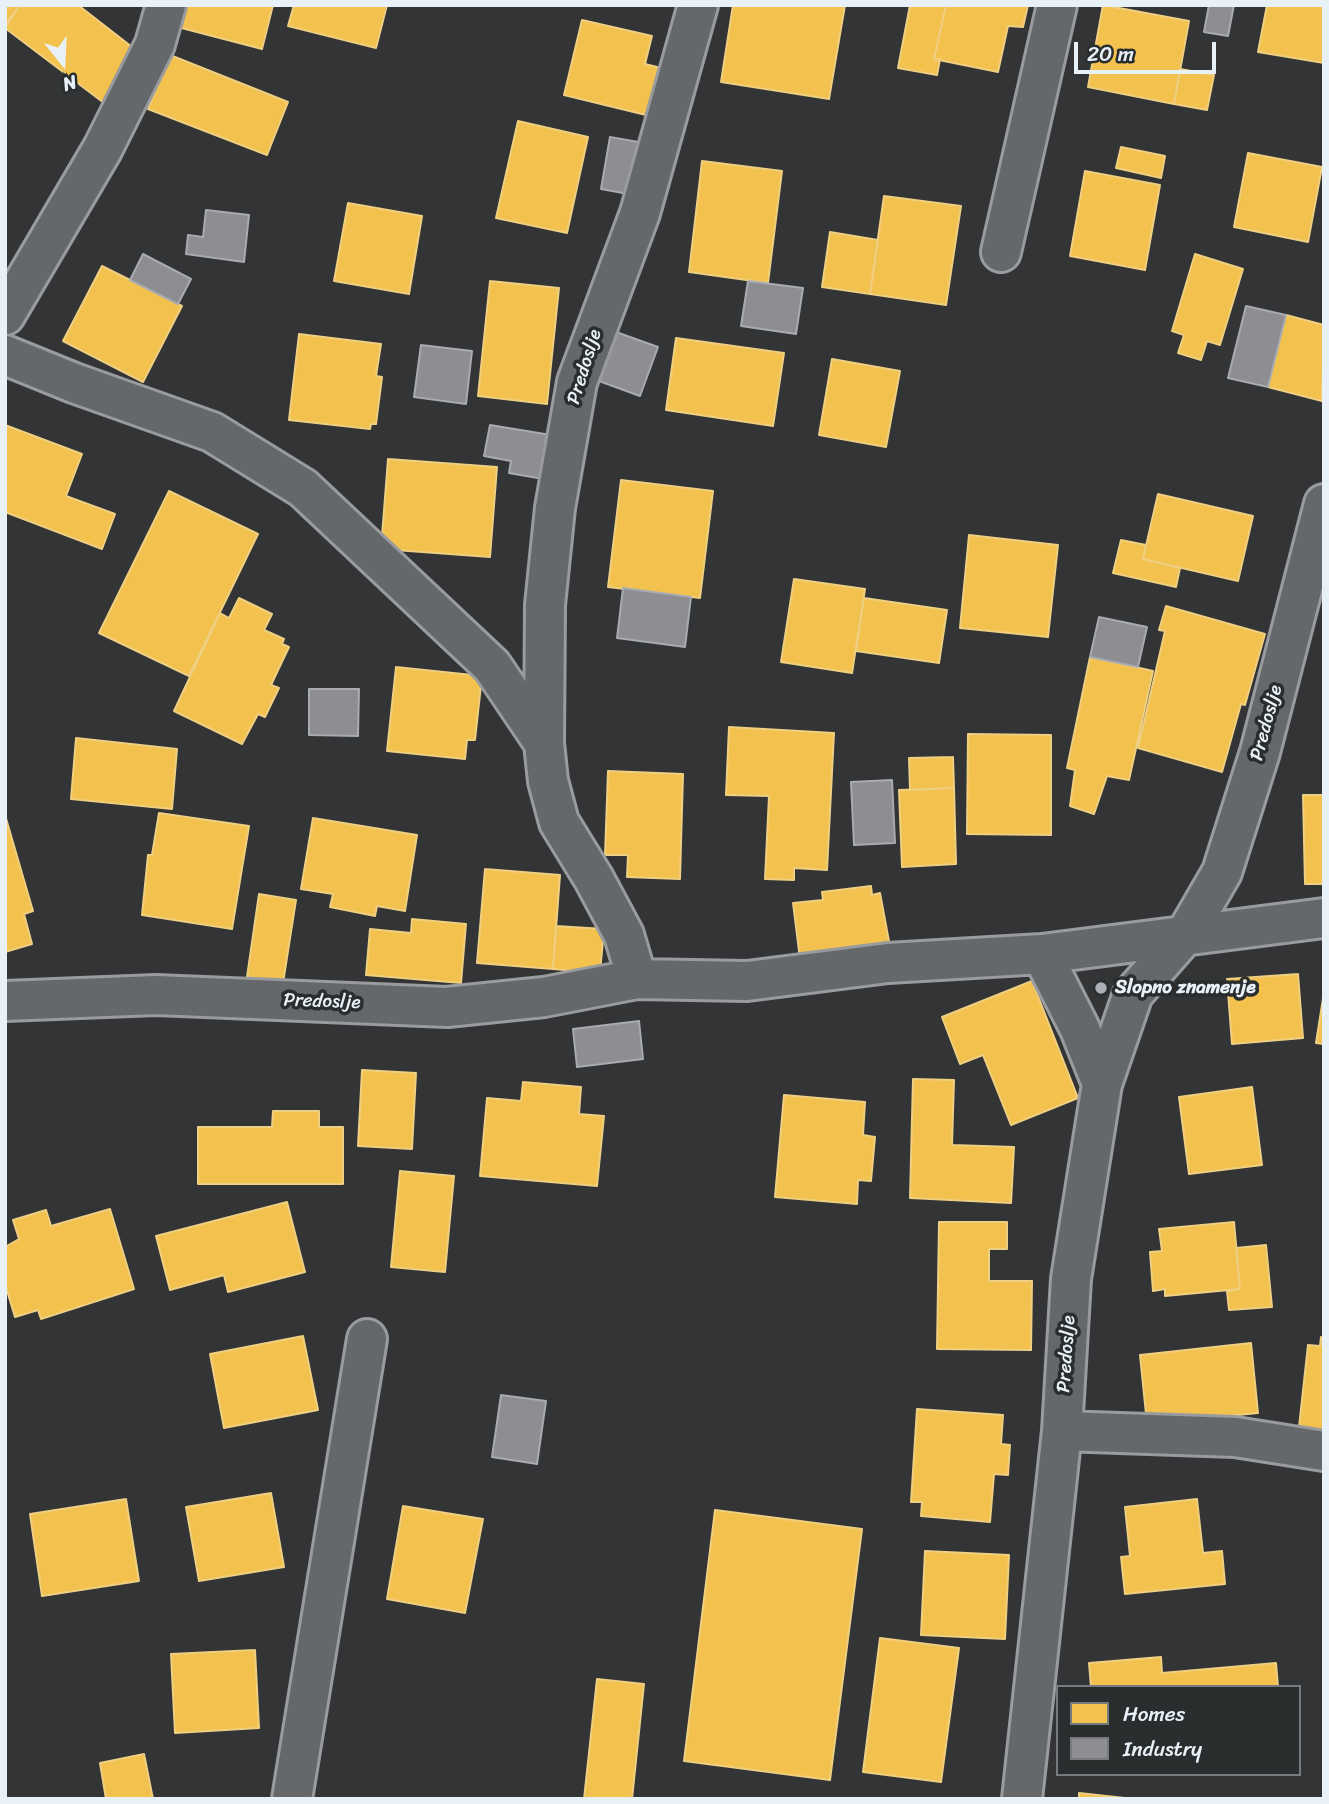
<!DOCTYPE html>
<html>
<head>
<meta charset="utf-8">
<style>
  body { margin:0 }
  #map { position:relative; width:1329px; height:1804px; overflow:hidden; background:#333435; font-family:Sriracha,sans-serif }
  canvas { display:block }
  .frame { position:absolute; inset:0; border:7px solid #e8f1f8; pointer-events:none }
  .legend { position:absolute; left:1056px; top:1685px; width:245px; height:91px; box-sizing:border-box; background:#2a2d2e; border:2px solid #767b7f; margin:0; padding:9px 12px; list-style:none; font-size:21px; color:#e8f1f8 }
  .legend li { display:flex; align-items:center; gap:14px; height:35px }
  .legend b { width:35px; border:2px solid #767b7f }
  .north { position:absolute; left:28px; top:28px; width:70px; height:70px; -webkit-text-stroke:5px #2a2d2e; paint-order:stroke; rotate:162deg; font-size:19px; font-weight:700; line-height:28px; text-align:center; color:#e8f1f8 }
  .north::after { content:''; display:block; margin:auto; width:24px; height:32px; background:#e8f1f8; clip-path:polygon(50% 0,100% 100%,50% 72%,0 100%) }
  .scale { position:absolute; left:1074px; top:42px; width:142px; height:32px; box-sizing:border-box; border:4px solid #e8f1f8; border-top:0; padding-left:9px; font-size:21px; line-height:24px; white-space:nowrap; color:#e8f1f8; -webkit-text-stroke:5px #2a2d2e; paint-order:stroke }
</style>
</head>
<body>
<div id="map">
<canvas width="1329" height="1804"></canvas>
<div class="frame"></div>
<ul class="legend">
<li><b style="height:19px;background:#f2c14e"></b>Homes</li>
<li><b style="height:19px;background:#8d8d92"></b>Industry</li>
</ul>
<div class="north">N</div>
<div class="scale">20 m</div>
</div>
<script>
const ctx = document.querySelector('canvas').getContext('2d');
ctx.lineJoin = 'round';
function fillPath(path, color) { ctx.fillStyle = color; ctx.fill(path, 'evenodd'); }
const shape = rows => new Path2D(rows.map(r => 'M' + r).join(''));
function trace(path, color, width, dash) { ctx.strokeStyle = color; ctx.lineWidth = width; ctx.lineCap = dash ? 'butt' : 'round'; ctx.setLineDash(dash || []); ctx.stroke(path); }
function write(font, color, halo, rows, align = 'center') {
  ctx.font = font + ' Sriracha,sans-serif'; ctx.lineWidth = 7; ctx.setLineDash([]); ctx.textBaseline = 'middle'; ctx.strokeStyle = halo; ctx.fillStyle = color; for (const [text, x, y, turn = 0] of rows) {
    ctx.save(); ctx.translate(x, y); ctx.rotate((+turn || 0) * Math.PI / 180); ctx.textAlign = isNaN(turn) ? turn : align; if (halo) ctx.strokeText(text, 0, 0); ctx.fillText(text, 0, 0); ctx.restore();
  }
}
const homes = shape([
  [5,5,20,5,5,25,5,5],
  [20,5,78,5,141,54,104,103,5,28,20,5],
  [175,5,273,5,262,49,170,25,175,5],
  [294,5,387,5,376,48,288,26,294,5],
  [733,5,845,5,829,99,721,82,733,5],
  [910,5,946,5,934,59,940,59,937,75,898,68,910,5],
  [946,5,1028,5,1023,27,1008,26,998,72,934,59,946,5],
  [1103,5,1189,21,1174,104,1088,87,1103,5],
  [1267,5,1324,5,1324,63,1258,52,1267,5],
  [582,20,652,36,645,64,661,68,650,116,564,95,582,20],
  [170,55,288,102,267,155,148,109,170,55],
  [1180,69,1214,75,1207,110,1174,104,1180,69],
  [518,121,588,137,567,233,496,218,518,121],
  [1121,147,1165,156,1161,178,1116,168,1121,147],
  [1248,153,1322,167,1308,242,1234,227,1248,153],
  [702,161,782,171,768,283,689,272,702,161],
  [1085,171,1160,185,1145,270,1070,256,1085,171],
  [884,196,961,206,946,305,870,294,884,196],
  [348,203,422,216,409,294,334,281,348,203],
  [830,232,878,240,870,294,822,287,830,232],
  [1195,254,1243,269,1220,345,1207,341,1201,360,1178,353,1184,335,1172,331,1195,254],
  [102,266,182,306,143,382,63,341,102,266],
  [490,281,559,288,547,404,478,396,490,281],
  [1286,315,1324,325,1322,401,1268,387,1286,315],
  [299,334,381,344,376,376,382,377,376,424,371,424,370,429,289,420,299,334],
  [676,338,784,353,773,426,666,410,676,338],
  [832,359,900,371,886,447,819,435,832,359],
  [5,425,82,454,66,496,115,514,102,549,5,512,5,425],
  [388,459,497,467,490,557,381,549,388,459],
  [621,480,713,491,700,598,608,587,621,480],
  [169,491,258,534,189,676,99,633,169,491],
  [1158,494,1253,516,1238,581,1143,559,1158,494],
  [969,535,1058,545,1048,637,960,628,969,535],
  [1121,540,1146,545,1143,559,1180,568,1176,587,1113,573,1121,540],
  [794,579,865,589,852,673,781,662,794,579],
  [239,598,272,614,264,630,284,639,282,644,289,647,271,685,279,688,265,717,258,714,242,744,174,711,220,613,229,618,239,598],
  [864,598,947,610,939,663,856,651,864,598],
  [1166,606,1265,634,1245,705,1241,704,1222,772,1138,748,1165,631,1159,630,1166,606],
  [1090,657,1153,671,1129,780,1107,776,1094,814,1070,806,1075,770,1067,768,1090,657],
  [396,667,482,676,475,740,467,740,465,759,387,751,396,667],
  [729,727,834,733,827,870,794,868,794,880,765,879,769,796,726,795,729,727],
  [968,734,1051,735,1051,835,967,834,968,734],
  [76,738,177,749,172,809,71,799,76,738],
  [953,757,954,788,910,790,909,758,953,757],
  [608,771,683,774,680,879,627,877,628,855,605,855,608,771],
  [954,788,956,864,902,867,899,790,954,788],
  [1303,795,1324,795,1324,884,1305,884,1303,795],
  [159,813,249,826,232,929,142,915,148,855,152,855,159,813],
  [5,815,33,911,24,914,32,944,5,952,5,815],
  [313,818,417,835,405,911,377,906,375,916,330,907,333,894,301,889,313,818],
  [485,869,560,875,553,969,477,963,485,869],
  [871,886,872,895,880,893,890,947,800,959,793,903,823,900,822,892,871,886],
  [259,894,296,900,283,983,247,977,259,894],
  [412,919,466,924,461,983,366,975,370,929,411,933,412,919],
  [556,926,604,929,600,973,553,969,556,926],
  [1298,974,1303,1038,1232,1044,1227,979,1298,974],
  [1032,981,1078,1098,1011,1125,983,1055,960,1064,942,1017,1032,981],
  [1324,992,1324,1044,1316,1043,1324,992],
  [362,1070,416,1073,412,1149,358,1146,362,1070],
  [913,1079,954,1080,952,1145,1014,1147,1011,1203,910,1198,913,1079],
  [523,1082,581,1087,579,1114,604,1116,597,1186,480,1176,487,1098,521,1101,523,1082],
  [1252,1087,1262,1165,1189,1174,1179,1097,1252,1087],
  [784,1095,865,1102,863,1135,875,1137,871,1181,858,1180,857,1204,775,1197,784,1095],
  [273,1111,319,1111,319,1127,343,1127,343,1184,198,1184,198,1127,272,1127,273,1111],
  [400,1171,454,1176,445,1272,391,1267,400,1171],
  [287,1202,305,1272,228,1292,224,1275,170,1290,156,1236,287,1202],
  [110,1209,134,1289,41,1319,38,1310,15,1317,5,1284,5,1247,19,1239,13,1220,46,1210,51,1226,110,1209],
  [939,1222,1007,1222,1007,1249,989,1249,989,1281,1032,1281,1031,1350,937,1349,939,1222],
  [1234,1222,1240,1289,1165,1296,1165,1289,1153,1291,1150,1252,1162,1251,1159,1229,1234,1222],
  [1266,1245,1272,1307,1229,1310,1227,1291,1240,1289,1236,1248,1266,1245],
  [303,1336,318,1410,224,1428,210,1354,303,1336],
  [1321,1337,1324,1338,1324,1439,1298,1436,1308,1345,1320,1346,1321,1337],
  [1251,1343,1258,1413,1147,1424,1140,1355,1251,1343],
  [917,1409,1003,1415,1001,1444,1010,1445,1008,1475,994,1474,990,1522,921,1516,922,1502,911,1502,917,1409],
  [271,1493,284,1567,199,1581,186,1507,271,1493],
  [126,1499,139,1581,42,1596,30,1514,126,1499],
  [1197,1499,1203,1553,1222,1551,1225,1584,1125,1594,1121,1557,1130,1556,1125,1507,1197,1499],
  [403,1506,483,1519,465,1613,387,1599,403,1506],
  [715,1510,862,1529,830,1780,684,1761,715,1510],
  [925,1551,1009,1555,1005,1639,921,1635,925,1551],
  [880,1638,959,1648,941,1782,863,1772,880,1638],
  [255,1650,259,1728,175,1733,171,1654,255,1650],
  [1161,1657,1162,1673,1276,1663,1278,1687,1091,1687,1089,1663,1161,1657],
  [597,1679,644,1684,632,1799,584,1799,597,1679],
  [144,1754,153,1799,106,1799,100,1763,144,1754],
  [1079,1793,1134,1799,1079,1799,1079,1793]
]);
fillPath(homes, '#f2c14e');
trace(homes, '#efcf81', 2);
const industry = shape([
  [1209,5,1234,5,1228,36,1204,32,1209,5],
  [610,137,644,143,634,195,601,189,610,137],
  [206,210,249,215,244,262,186,254,188,235,203,237,206,210],
  [143,254,191,279,178,304,130,280,143,254],
  [748,281,803,288,796,334,741,326,748,281],
  [1246,306,1286,315,1268,387,1228,378,1246,306],
  [616,332,658,347,640,396,599,381,616,332],
  [421,345,472,351,466,404,414,397,421,345],
  [490,425,557,436,549,480,509,473,511,461,484,456,490,425],
  [623,588,691,597,685,647,617,638,623,588],
  [1099,617,1147,627,1138,667,1090,657,1099,617],
  [309,689,359,689,358,736,309,735,309,689],
  [892,780,895,843,854,845,851,782,892,780],
  [639,1021,643,1059,577,1067,573,1029,639,1021],
  [501,1395,546,1401,537,1464,492,1457,501,1395]
]);
fillPath(industry, '#8d8d92');
trace(industry, '#a8abb1', 2);
const street = shape([
  [1001,252,1057,5],
  [5,315,103,148,155,44,166,5],
  [5,355,74,383,212,432,303,488,492,666,544,743,548,781,559,822,594,879,624,935,637,979],
  [544,743,545,605,555,508,577,382,640,213,698,5],
  [1042,954,1080,1029,1102,1084],
  [5,1001,156,995,447,1007,544,997,637,979,747,981,888,963,1042,954,1324,918],
  [1062,1431,1235,1437,1324,1451],
  [292,1799,367,1339],
  [1022,1799,1062,1431,1071,1279,1102,1084,1133,994,1186,934,1222,872,1260,752,1324,504]
]);
trace(street, '#999b9e', 44);
trace(street, '#64686b', 38);
for (const [x, y, r, color] of [
  [1101,988,7,"#a9afb4"]
]) { const dot = new Path2D(); dot.arc(x, y, r, 0, 2 * Math.PI); ctx.fillStyle = color; ctx.fill(dot); trace(dot, '#2a2d2e', 2.5); }
write('19px', '#e8f1f8', '#2a2d2e', [
  ["Predoslje",585,367,-73],
  ["Predoslje",1267,723,-75],
  ["Predoslje",322,1002,2],
  ["Predoslje",1067,1354,-86]
]);
write('bold 19px', '#e8f1f8', '#2a2d2e', [
  ["Slopno znamenje",1115,988]
], 'left');
</script>
</body>
</html>
